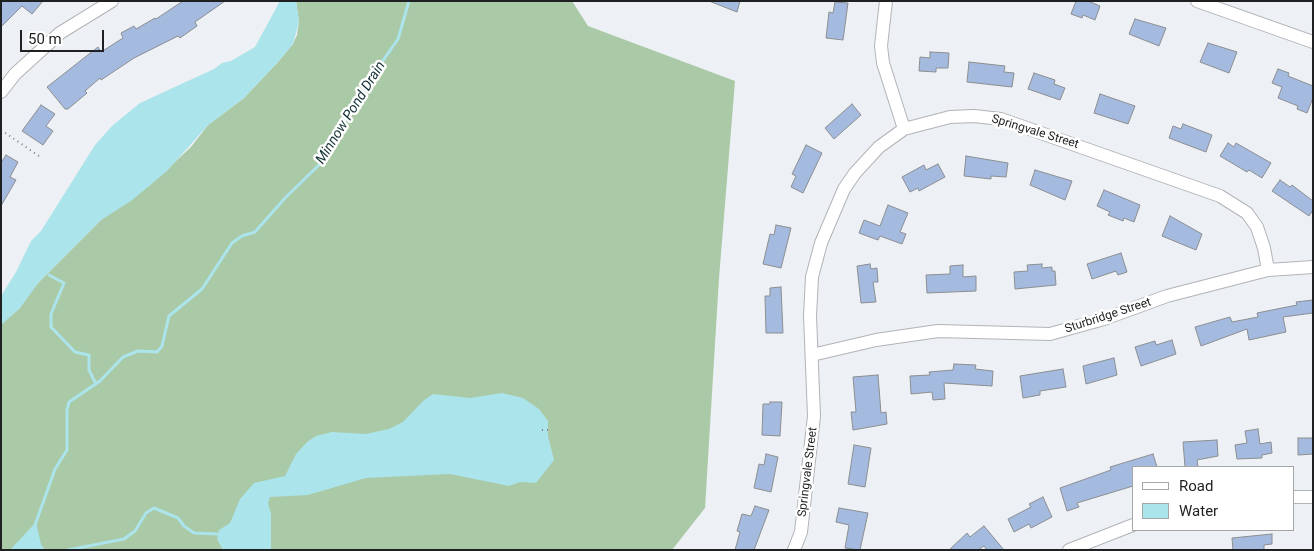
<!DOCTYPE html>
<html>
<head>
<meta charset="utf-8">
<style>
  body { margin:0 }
  #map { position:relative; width:1314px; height:551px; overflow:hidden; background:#edf0f4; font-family:Roboto,sans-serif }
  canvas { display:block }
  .frame { position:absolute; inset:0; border:2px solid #1f2021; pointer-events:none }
  .legend { position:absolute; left:1132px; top:466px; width:162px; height:65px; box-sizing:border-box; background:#fff; border:1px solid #a5a6a6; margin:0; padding:6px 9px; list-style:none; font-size:15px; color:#1f2021 }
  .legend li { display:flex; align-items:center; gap:10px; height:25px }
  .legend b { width:25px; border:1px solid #a5a6a6 }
  .scale { position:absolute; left:20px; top:30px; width:84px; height:22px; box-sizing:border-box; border:2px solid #1f2021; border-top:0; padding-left:6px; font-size:15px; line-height:18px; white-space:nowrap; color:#1f2021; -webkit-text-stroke:4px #fff; paint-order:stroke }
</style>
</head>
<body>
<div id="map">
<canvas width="1314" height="551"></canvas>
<div class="frame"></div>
<ul class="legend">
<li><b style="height:6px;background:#fff"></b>Road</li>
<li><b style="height:14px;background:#ace4eb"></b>Water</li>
</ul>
<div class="scale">50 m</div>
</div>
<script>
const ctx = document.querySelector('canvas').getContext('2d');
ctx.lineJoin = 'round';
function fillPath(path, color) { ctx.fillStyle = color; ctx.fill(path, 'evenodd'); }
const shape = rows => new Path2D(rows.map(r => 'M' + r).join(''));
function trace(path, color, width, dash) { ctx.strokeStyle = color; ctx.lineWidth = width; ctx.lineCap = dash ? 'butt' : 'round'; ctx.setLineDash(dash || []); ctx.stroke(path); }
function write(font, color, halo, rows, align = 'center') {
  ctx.font = font + ' Roboto,sans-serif'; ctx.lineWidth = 5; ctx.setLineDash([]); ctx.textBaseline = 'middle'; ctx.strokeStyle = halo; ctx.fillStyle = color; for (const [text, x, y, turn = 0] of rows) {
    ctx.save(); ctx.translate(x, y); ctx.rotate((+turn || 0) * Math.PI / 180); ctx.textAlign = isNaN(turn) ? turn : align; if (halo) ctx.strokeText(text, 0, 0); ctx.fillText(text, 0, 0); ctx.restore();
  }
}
fillPath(shape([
  [296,1,572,1,588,26,735,81,719,278,705,508,672,550,1,550,2,323,20,308,32,289,101,220,149,186,191,147,208,125,244,98,278,62,293,44,297,35,299,22]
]), '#aac9a6');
fillPath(shape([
  [280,1,296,1,299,22,293,44,278,62,244,98,208,125,167,171,131,201,101,220,39,282,20,308,1,325,1,296,16,272,31,241,41,231,95,145,112,126,140,103,214,69,222,63,231,61,255,47],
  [502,393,523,398,539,409,548,421,548,436,554,460,536,483,520,482,509,486,450,474,366,478,308,495,270,497,268,503,271,514,271,550,223,550,217,539,219,530,230,523,240,499,254,483,285,476,296,454,307,442,316,436,332,432,366,434,389,429,403,422,423,401,433,394,470,398],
  [36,522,41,544,45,550,10,550]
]), '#ace4eb');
trace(shape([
  [49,275,64,283,51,314,51,327,75,352,89,355,89,370,96,384],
  [35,525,55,469,67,450,67,410,69,402,100,381,123,357,138,351,157,352,162,346,169,316,202,289,232,243,242,236,255,232,285,198,322,162,357,98,398,39,409,1],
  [68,550,124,539,135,531,146,513,154,508,178,518,184,526,194,533,217,534]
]), '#ace4eb', 3);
const building = shape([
  [1,1,43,1,32,14,22,6,1,27,1,1],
  [183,1,225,1,195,22,197,26,180,38,178,36,134,58,101,80,100,78,85,91,87,93,68,109,65,109,47,87,98,47,101,52,123,38,121,33,134,26,136,29,155,18,156,19,183,1],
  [709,1,740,1,737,12,709,1],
  [1076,1,1088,1,1100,6,1095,20,1083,15,1082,18,1071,14,1076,1],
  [835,2,848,3,843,40,826,38,829,12,833,13,835,2],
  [1135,19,1166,28,1159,46,1129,34,1135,19],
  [1208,43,1237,52,1229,73,1200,62,1208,43],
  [930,52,949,53,948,68,936,68,936,72,919,71,920,57,930,58,930,52],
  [969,62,1005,66,1004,72,1014,73,1012,87,967,82,969,62],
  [1278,69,1289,73,1288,76,1313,86,1313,98,1307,113,1297,109,1298,106,1278,98,1282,87,1272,83,1278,69],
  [1034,73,1055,80,1054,84,1065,88,1060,100,1028,89,1034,73],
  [1100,94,1135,106,1128,124,1094,113,1100,94],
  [852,104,861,115,834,139,825,128,852,104],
  [41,105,55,114,46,126,53,131,43,145,22,131,41,105],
  [1183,124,1212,135,1206,152,1169,138,1173,126,1181,129,1183,124],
  [1228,143,1234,147,1236,143,1271,163,1262,178,1249,170,1247,172,1220,156,1228,143],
  [806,145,822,153,803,193,791,187,796,176,792,174,806,145],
  [6,155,18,162,10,177,16,180,1,206,1,163,6,155],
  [966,156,1008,163,1006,177,991,176,991,179,964,176,966,156],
  [938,164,945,177,919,191,918,188,910,192,902,177,924,165,926,170,938,164],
  [1035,170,1072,181,1065,200,1030,185,1035,170],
  [1280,180,1290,187,1292,185,1313,201,1313,210,1309,216,1272,191,1280,180],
  [1104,190,1140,205,1134,222,1124,218,1123,221,1108,215,1110,212,1097,206,1104,190],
  [888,205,908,213,900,232,906,234,902,244,880,236,878,240,859,233,864,220,880,226,888,205],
  [1170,216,1202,234,1196,250,1162,236,1170,216],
  [776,225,791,228,781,268,763,264,770,234,774,235,776,225],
  [1121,253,1127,272,1118,275,1116,271,1092,279,1087,264,1121,253],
  [870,264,871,269,877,268,878,282,873,282,876,302,861,303,857,266,870,264],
  [1042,264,1042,268,1052,267,1052,271,1055,271,1056,285,1015,289,1014,272,1028,271,1027,265,1042,264],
  [963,265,963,277,976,276,976,291,927,293,926,275,950,274,950,266,963,265],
  [781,287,783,333,766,333,765,296,770,296,770,288,781,287],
  [1313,300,1313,313,1283,317,1286,332,1249,340,1247,329,1201,346,1195,327,1230,317,1232,322,1258,317,1257,313,1297,305,1296,302,1313,300],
  [1172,340,1176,354,1141,366,1135,347,1155,341,1156,345,1172,340],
  [1114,358,1117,375,1086,384,1083,366,1114,358],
  [954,364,976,365,975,369,993,371,992,386,944,383,945,399,933,400,932,392,911,394,910,376,930,375,929,372,953,370,954,364],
  [1063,369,1066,387,1040,391,1040,395,1023,398,1020,376,1063,369],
  [878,375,881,413,886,412,887,424,853,430,851,412,856,412,853,377,878,375],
  [770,402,782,402,780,436,762,435,763,404,770,404,770,402],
  [1258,429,1260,444,1271,442,1272,453,1262,455,1262,458,1237,459,1235,445,1247,443,1245,431,1258,429],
  [1298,438,1313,438,1313,454,1298,455,1298,438],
  [1217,440,1218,456,1197,460,1198,467,1185,467,1183,442,1217,440],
  [854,445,871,448,865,487,848,484,854,445],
  [766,454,778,457,771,492,754,488,759,464,764,465,766,454],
  [1153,454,1157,467,1133,467,1133,486,1077,503,1079,507,1067,511,1060,488,1111,470,1110,467,1153,454],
  [1043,497,1052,517,1031,528,1029,524,1014,532,1008,519,1031,507,1029,504,1043,497],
  [755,506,769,510,754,550,735,550,740,532,737,531,742,514,751,516,755,506],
  [839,508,868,513,860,550,845,548,849,525,836,522,839,508],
  [984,526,1004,550,987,550,984,546,978,550,949,550,967,533,970,537,984,526],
  [1272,534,1272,544,1264,545,1264,550,1233,550,1232,538,1272,534]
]);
fillPath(building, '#a4bade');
trace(building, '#8c8e91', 1);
const minor = shape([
  [886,1,881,46,883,63,904,129],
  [1197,1,1313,42],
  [1,92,15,74,60,33,112,1],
  [812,355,876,340,938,331,1050,334,1104,319,1167,296,1268,270,1313,267],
  [1293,497,1313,497],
  [794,550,801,532,814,416,810,316,812,277,821,243,844,189,855,173,879,147,904,129,950,117,974,116,1001,119,1220,196,1247,213,1257,227,1264,248,1268,270],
  [1069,550,1133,525]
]);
trace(minor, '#b1b3b7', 14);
trace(shape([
  [1,130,39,156],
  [542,430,550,430]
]), '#7e8083', 2, [1, 4]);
trace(minor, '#fff', 12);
write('12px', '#1f2021', '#fff', [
  ["Springvale Street",1035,132,17],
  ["Sturbridge Street",1108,316,-18],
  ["Springvale Street",808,472,-83]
]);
write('italic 14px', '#143135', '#fff', [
  ["Minnow Pond Drain",351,113,-58]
]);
</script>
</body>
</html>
